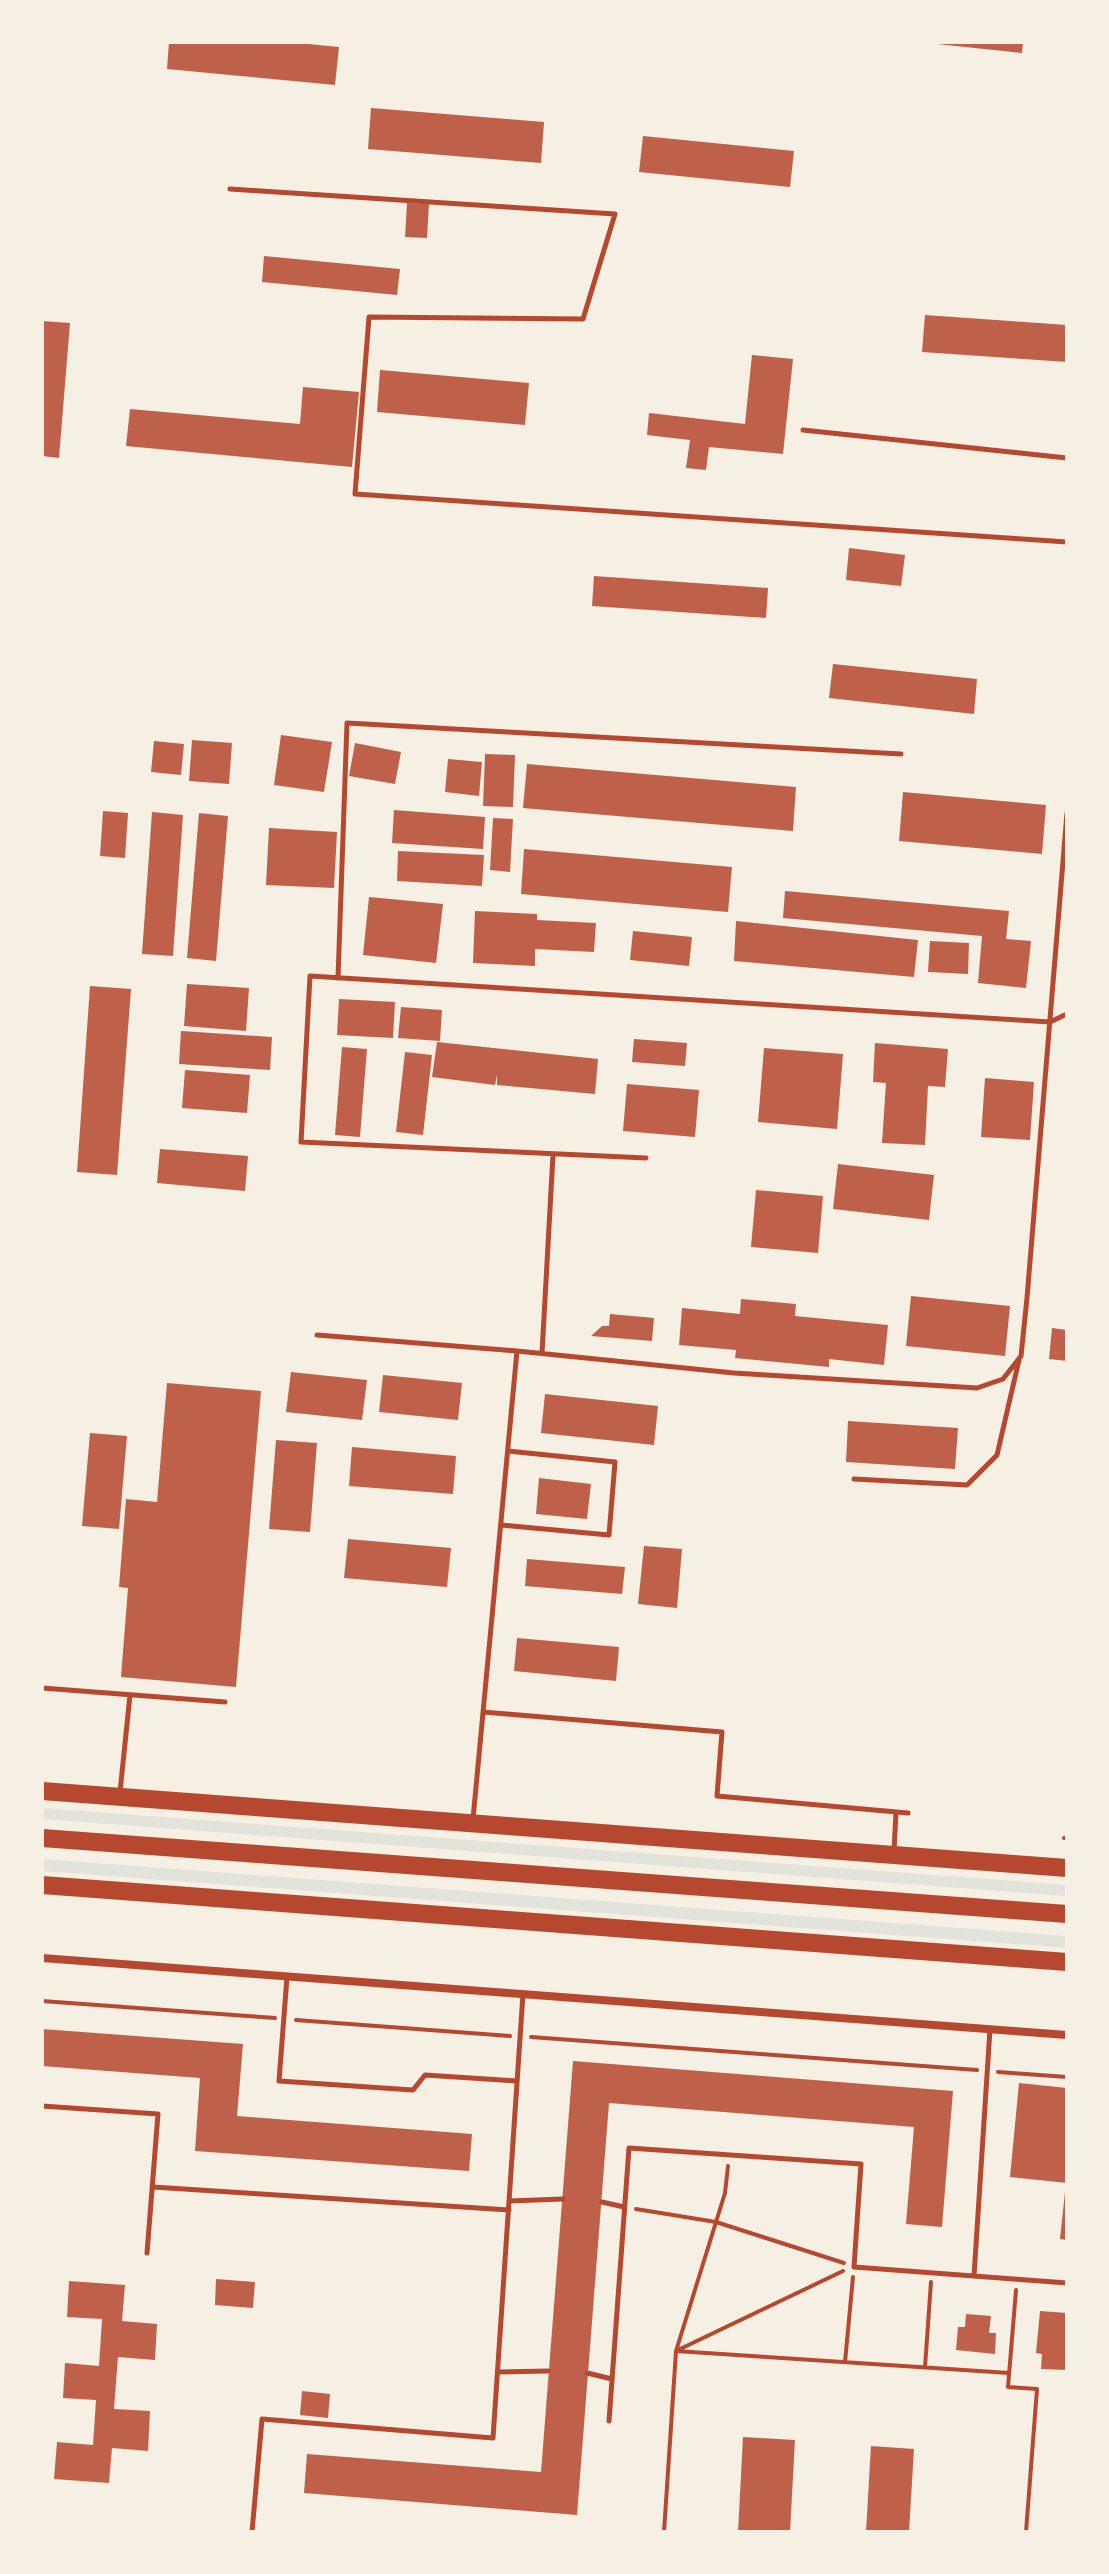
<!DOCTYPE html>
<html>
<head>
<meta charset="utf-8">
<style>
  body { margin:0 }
  #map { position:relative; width:1109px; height:2574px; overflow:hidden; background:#f6efe4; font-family:"Golos Text",sans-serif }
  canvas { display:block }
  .frame { position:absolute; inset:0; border:44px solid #f6efe4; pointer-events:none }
</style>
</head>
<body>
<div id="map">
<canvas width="1109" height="2574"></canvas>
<div class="frame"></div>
</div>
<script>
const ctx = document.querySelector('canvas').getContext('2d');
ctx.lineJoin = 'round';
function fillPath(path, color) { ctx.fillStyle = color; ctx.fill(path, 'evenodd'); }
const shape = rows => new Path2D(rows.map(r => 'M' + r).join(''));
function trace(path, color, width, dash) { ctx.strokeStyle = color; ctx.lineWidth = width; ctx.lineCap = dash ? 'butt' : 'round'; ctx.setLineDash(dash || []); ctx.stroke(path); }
fillPath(shape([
  [42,1808,1067,1885,1067,1896,42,1819],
  [42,1859,1067,1936,1067,1948,42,1871]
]), '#e2e4dc');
fillPath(shape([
  [169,42,288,42,339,47,335,85,167,69],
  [918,42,1023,42,1022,53],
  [371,108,544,122,541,163,368,149],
  [643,136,794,151,790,187,639,172],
  [407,203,429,204,427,238,405,237],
  [264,256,400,269,397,295,262,282],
  [925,315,1067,325,1067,362,922,352],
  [42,321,70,323,59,458,42,456],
  [752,355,793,359,783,454,709,447,706,470,686,468,690,440,647,435,649,413,745,424],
  [380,370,529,383,525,425,377,412],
  [303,387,359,392,352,467,126,446,130,409,300,424],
  [849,548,905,555,901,586,846,580],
  [594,576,768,588,766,618,592,606],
  [833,664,977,679,974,714,829,698],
  [281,735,332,742,324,792,274,785],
  [192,740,232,743,229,784,189,781],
  [154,741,184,744,181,775,151,772],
  [355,743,401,752,395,784,349,776],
  [485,754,515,755,513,807,483,806],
  [448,759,482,762,479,796,445,792],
  [527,764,796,787,793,831,523,808],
  [903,792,1046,805,1042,854,899,841],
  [394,810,485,817,483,849,392,843],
  [103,811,128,813,125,858,100,856],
  [152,812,183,815,173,956,142,954],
  [199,813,228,816,216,961,187,958],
  [493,818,513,819,510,872,490,870],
  [269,828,337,832,334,888,266,885],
  [524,849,732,867,728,912,521,894],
  [398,851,484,855,482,886,397,881],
  [785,891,1009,911,1006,939,1031,941,1026,988,978,983,982,936,783,918],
  [369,897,443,904,436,963,363,955],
  [475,911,537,914,537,920,596,923,594,952,535,949,535,966,473,963],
  [736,921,918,940,914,977,734,961],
  [633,931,692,937,689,966,630,960],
  [930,941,969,943,968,974,928,972],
  [187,984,249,988,246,1031,184,1026],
  [90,986,131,989,117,1175,77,1172],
  [339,999,395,1002,393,1038,337,1035],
  [401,1007,442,1010,440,1041,398,1038],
  [181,1031,272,1037,270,1070,179,1064],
  [634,1039,687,1043,685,1066,632,1062],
  [437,1042,598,1059,595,1094,497,1085,497,1075,495,1085,432,1077],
  [875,1043,948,1049,945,1087,928,1086,925,1145,882,1143,886,1083,873,1082],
  [342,1047,367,1049,360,1137,335,1135],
  [764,1048,843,1054,837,1129,758,1122],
  [405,1052,432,1055,423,1135,396,1132],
  [185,1070,250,1075,247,1113,182,1108],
  [985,1078,1034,1082,1030,1140,981,1137],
  [627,1084,699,1090,695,1137,623,1131],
  [160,1149,248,1156,245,1191,157,1183],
  [838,1164,934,1175,929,1220,833,1209],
  [756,1190,823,1196,818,1253,751,1247],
  [911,1296,1010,1306,1005,1356,906,1346],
  [741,1299,796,1304,795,1316,888,1325,884,1365,829,1359,829,1367,735,1358,736,1350,679,1345,682,1308,740,1314],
  [610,1314,654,1318,652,1341,591,1336,602,1326,609,1326],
  [1052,1328,1067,1330,1067,1361,1049,1359],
  [291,1372,367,1380,362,1420,286,1412],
  [383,1375,462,1383,458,1420,379,1412],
  [167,1383,261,1391,236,1687,121,1677,128,1588,119,1587,126,1499,157,1502],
  [545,1394,658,1406,654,1445,541,1433],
  [848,1421,958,1428,955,1469,846,1462],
  [90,1433,127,1436,119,1529,82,1526],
  [276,1440,317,1443,310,1532,269,1529],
  [352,1447,456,1456,453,1494,349,1486],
  [539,1478,591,1484,587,1519,536,1514],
  [348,1539,451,1548,447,1587,344,1578],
  [644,1546,682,1549,677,1608,638,1604],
  [527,1559,625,1567,622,1594,525,1586],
  [517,1638,619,1647,616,1681,514,1671],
  [42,2029,243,2044,237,2116,472,2134,469,2171,195,2151,200,2078,42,2066],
  [573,2061,953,2091,942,2227,906,2224,914,2127,609,2103,577,2515,304,2493,307,2454,541,2472],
  [1019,2083,1067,2088,1067,2183,1010,2177],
  [1065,2192,1067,2193,1067,2240,1060,2239],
  [216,2279,255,2282,253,2308,215,2305],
  [69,2281,125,2285,122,2321,157,2324,155,2360,118,2357,114,2409,150,2411,148,2451,112,2448,109,2483,54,2479,57,2442,93,2445,96,2400,63,2398,65,2363,99,2366,102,2319,67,2317],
  [1040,2311,1067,2313,1067,2370,1041,2369,1042,2354,1036,2353],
  [966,2314,991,2316,989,2333,996,2333,995,2354,956,2350,958,2327,965,2327],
  [302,2391,330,2394,328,2418,300,2415],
  [743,2437,795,2440,790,2532,738,2532],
  [871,2446,914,2449,909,2532,866,2532]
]), '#bf614a');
trace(shape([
  [1064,1838,1067,1838],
  [42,2001,275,2018],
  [296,2020,510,2036],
  [531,2037,977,2070],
  [998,2072,1067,2077],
  [636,2209,716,2222,844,2263],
  [1016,2290,1008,2387,1037,2389,1026,2532],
  [678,2350,843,2271],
  [676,2351,1009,2373],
  [845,2362,853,2277],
  [925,2367,931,2282],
  [664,2532,676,2351,725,2193,728,2166]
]), '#b5482f', 4);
trace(shape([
  [230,189,615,214,583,319,369,317,355,494,1067,542],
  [803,430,1067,458],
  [338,978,347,723,901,754],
  [646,1158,301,1142,310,976,1050,1022,1067,1014],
  [317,1335,517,1351,734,1373,977,1388,1003,1379,1021,1356,1027,1298,1067,813],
  [542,1353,553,1155],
  [854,1479,967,1485,997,1455,1019,1360],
  [501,1525,609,1535,615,1462,508,1451],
  [42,1688,225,1702],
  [483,1712,722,1732,717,1796,908,1813],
  [120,1792,130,1695],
  [473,1819,517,1351],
  [894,1851,896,1812],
  [287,1977,279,2081,413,2090,425,2075,517,2081],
  [42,2106,158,2114,147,2253],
  [153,2187,509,2210],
  [509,2201,563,2199],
  [602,2202,624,2207],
  [974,2276,990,2029],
  [498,2372,548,2371],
  [587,2373,612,2379],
  [609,2421,629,2148,861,2164,854,2267,1067,2283],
  [252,2532,262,2419,493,2438,523,1994]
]), '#b5482f', 5);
trace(shape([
  [42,1958,1067,2035]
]), '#b5482f', 8);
trace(shape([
  [42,1791,1067,1868],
  [42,1838,1067,1914],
  [42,1885,1067,1962]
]), '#b5482f', 18);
</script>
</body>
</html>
